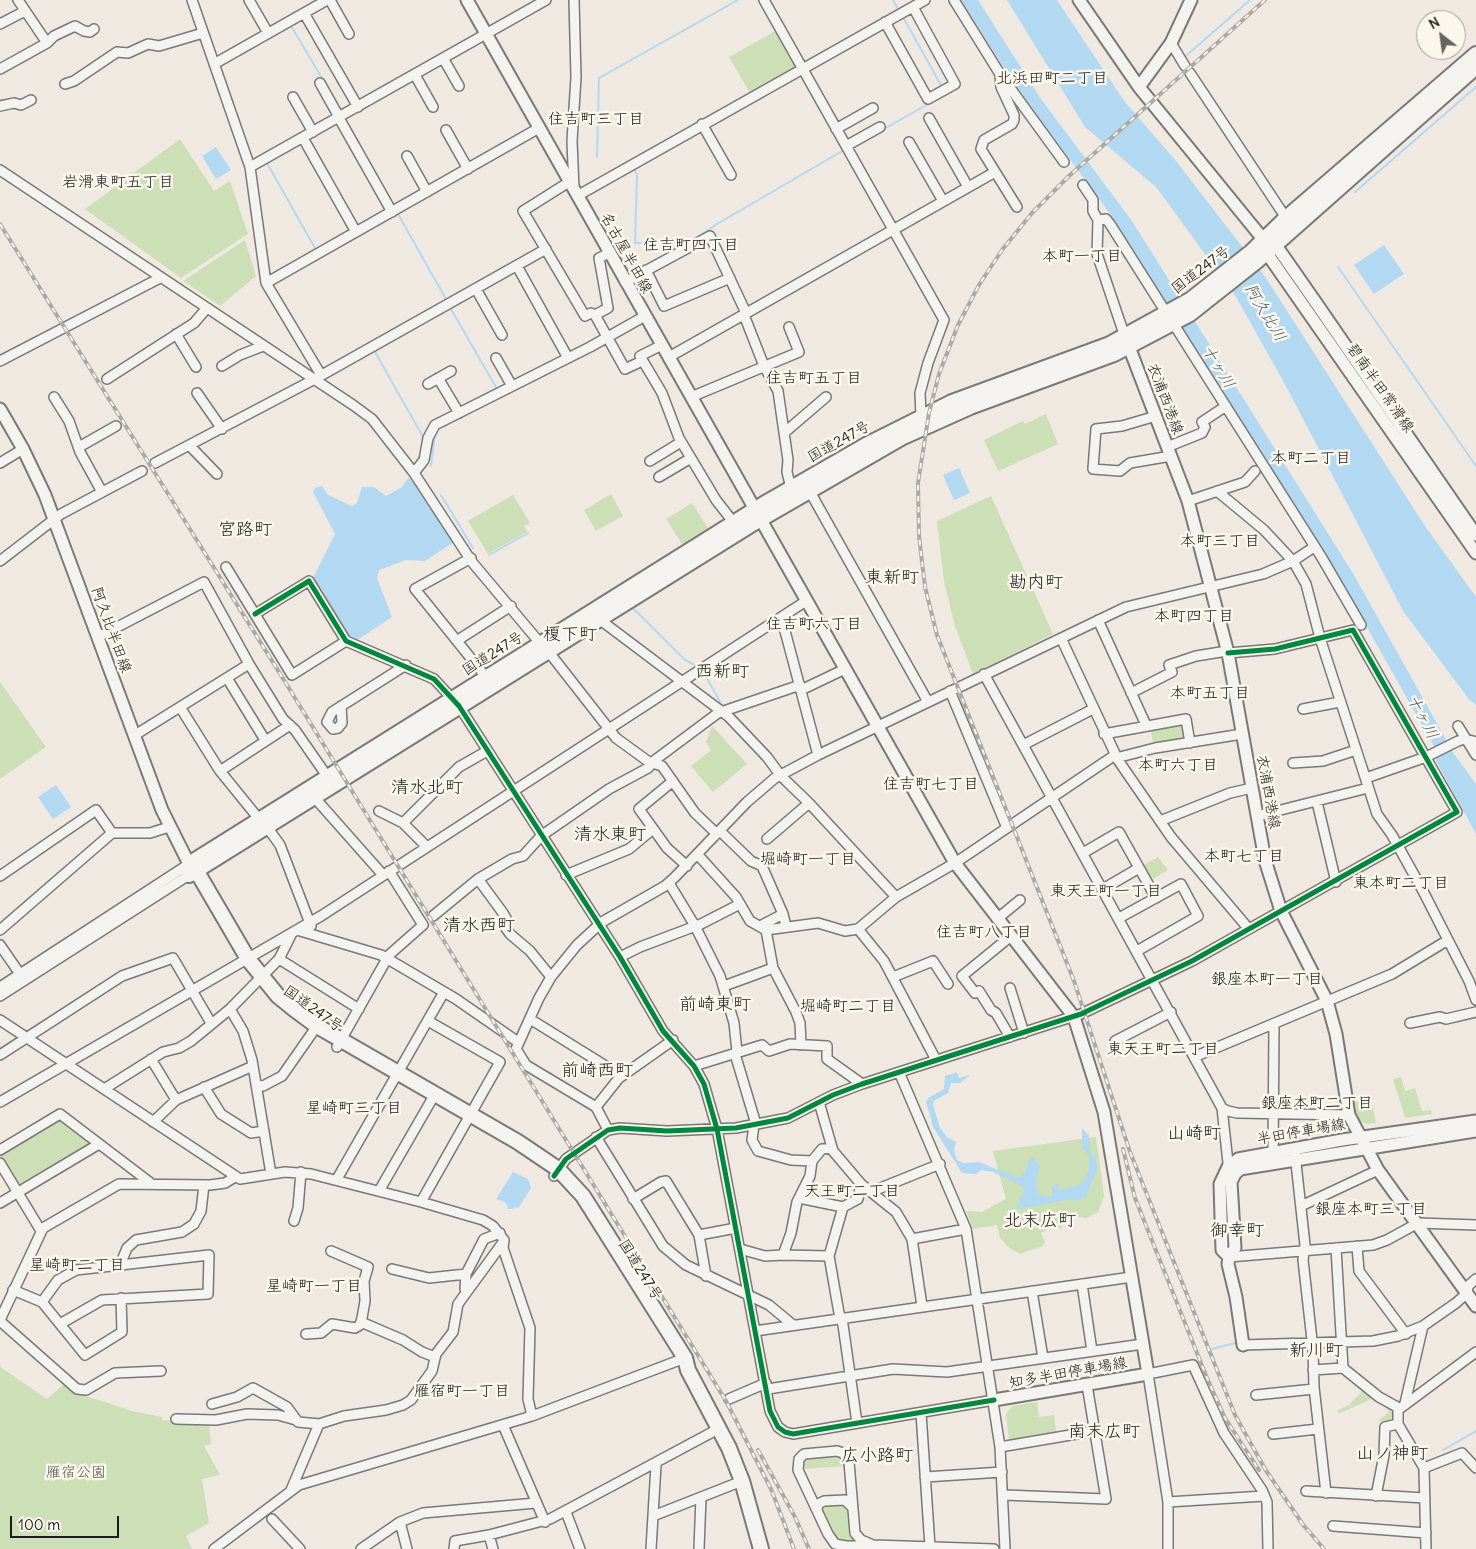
<!DOCTYPE html>
<html>
<head>
<meta charset="utf-8">
<style>
  body { margin:0 }
  #map { position:relative; width:1476px; height:1549px; overflow:hidden; background:#f0e9e2; font-family:Delius,sans-serif }
  canvas { display:block }
  .north { position:absolute; left:1416px; top:10px; width:50px; height:50px; box-sizing:border-box; background:#fbf7ec; border:1px solid #a29f99; border-radius:50%; rotate:330deg; font-size:14px; font-weight:700; line-height:20px; text-align:center; color:#1c1c1c }
  .north::after { content:''; display:block; margin:auto; width:18px; height:22px; background:#666461; clip-path:polygon(50% 0,100% 100%,50% 72%,0 100%) }
  .scale { position:absolute; left:10px; top:1516px; width:109px; height:22px; box-sizing:border-box; border:2px solid #1c1c1c; border-top:0; padding-left:6px; font-size:15px; line-height:18px; white-space:nowrap; color:#1c1c1c; -webkit-text-stroke:4px #fbf7ec; paint-order:stroke }
</style>
</head>
<body>
<div id="map">
<canvas width="1476" height="1549"></canvas>
<div class="north">N</div>
<div class="scale">100 m</div>
</div>
<script>
const ctx = document.querySelector('canvas').getContext('2d');
ctx.lineJoin = 'round';
function fillPath(path, color) { ctx.fillStyle = color; ctx.fill(path, 'evenodd'); }
const shape = rows => new Path2D(rows.map(r => 'M' + r).join(''));
function trace(path, color, width, dash) { ctx.strokeStyle = color; ctx.lineWidth = width; ctx.lineCap = dash ? 'butt' : 'round'; ctx.setLineDash(dash || []); ctx.stroke(path); }
function write(font, color, halo, rows, align = 'center') {
  ctx.font = font + ' Delius,"Klee One",sans-serif'; ctx.lineWidth = 5; ctx.setLineDash([]); ctx.textBaseline = 'middle'; ctx.strokeStyle = halo; ctx.fillStyle = color; for (const [text, x, y, turn = 0] of rows) {
    ctx.save(); ctx.translate(x, y); ctx.rotate((+turn || 0) * Math.PI / 180); ctx.textAlign = isNaN(turn) ? turn : align; if (halo) ctx.strokeText(text, 0, 0); ctx.fillText(text, 0, 0); ctx.restore();
  }
}
fillPath(shape([
  [777,30,796,64,795,68,750,93,729,57],
  [180,139,214,191,230,181,248,234,181,278,85,209],
  [245,240,256,276,220,306,183,281],
  [660,246,685,246,665,256],
  [1046,414,1058,444,998,471,984,440,1023,421,1025,424],
  [611,494,623,516,596,531,584,510],
  [513,495,530,523,524,526,527,532,488,554,468,521],
  [991,496,1053,634,973,674,955,626,944,582,937,521],
  [692,503,708,528,682,544,666,519],
  [0,682,46,747,0,779],
  [1183,721,1186,738,1153,743,1150,727],
  [712,726,747,764,713,792,691,766,711,750,706,742],
  [1158,857,1168,870,1151,880,1142,866],
  [1401,1077,1405,1091,1415,1088,1422,1111,1431,1110,1432,1114,1405,1118,1393,1079],
  [1371,1099,1376,1123,1367,1124,1358,1120,1354,1102],
  [58,1120,61,1120,90,1141,89,1144,21,1186,17,1185,1,1157,2,1153],
  [1096,1137,1104,1196,1098,1212,1086,1218,1069,1216,1060,1230,1057,1224,1041,1233,1045,1242,1043,1246,1020,1254,1008,1247,1000,1238,997,1225,973,1229,966,1211,982,1212,1006,1199,993,1151],
  [0,1367,47,1399,63,1385,67,1384,77,1393,132,1411,162,1417,162,1420,209,1423,211,1444,204,1446,220,1475,202,1479,209,1523,186,1536,192,1549,0,1549],
  [1362,1391,1372,1393,1396,1409,1394,1422,1378,1421,1389,1412,1380,1400,1374,1398,1338,1414,1338,1410,1349,1405],
  [1037,1402,1039,1417,1054,1415,1056,1432,1012,1441,1009,1440,1006,1414,1012,1406],
  [841,1455,846,1466,802,1469,802,1460,805,1457],
  [845,1502,847,1505,849,1533,854,1541,852,1542,835,1537,821,1510,822,1504]
]), '#ccdfb7');
fillPath(shape([
  [961,0,978,0,1041,99,1132,221,1354,575,1454,754,1476,784,1476,834,1436,761,1438,755,1435,748,1324,551,1108,211,1015,85],
  [1007,0,1057,0,1125,102,1176,161,1264,275,1425,526,1476,597,1476,705,1468,698,1403,611,1287,388,1236,297,1157,188,1085,127],
  [216,147,231,170,216,179,202,156],
  [1384,245,1404,274,1374,294,1354,265],
  [959,468,970,493,954,500,943,475],
  [408,478,411,479,454,542,425,561,406,560,379,570,377,578,392,617,356,641,347,633,313,578,335,534,313,492,315,488,322,486,328,495,352,506,357,503,362,487,374,487,386,496,402,487],
  [56,785,71,807,53,819,38,797],
  [957,1072,959,1078,970,1075,960,1083,951,1083,948,1093,934,1101,933,1104,940,1128,947,1137,956,1142,954,1150,957,1160,963,1163,979,1162,1018,1178,1025,1173,1029,1161,1033,1157,1040,1166,1036,1179,1038,1195,1053,1197,1052,1187,1056,1183,1059,1190,1078,1186,1085,1180,1089,1170,1089,1155,1082,1147,1082,1128,1089,1136,1090,1152,1096,1158,1097,1169,1086,1196,1079,1200,1066,1200,1019,1209,1017,1207,1024,1190,1022,1186,993,1172,981,1170,976,1174,962,1173,933,1127,926,1102,928,1098,944,1089,945,1076],
  [513,1172,528,1179,531,1188,519,1207,511,1209,507,1209,508,1207,505,1202,496,1199]
]), '#b2d9f1');
trace(shape([
  [893,0,898,9],
  [903,17,942,87],
  [290,24,323,80],
  [232,49,262,32],
  [1187,55,1250,0],
  [882,130,930,103],
  [597,157,599,78,738,0],
  [267,163,316,250],
  [634,169,637,174,635,243,688,243],
  [1355,192,1476,87],
  [398,214,447,301],
  [692,241,717,224,844,150],
  [1338,267,1476,466],
  [451,309,497,389],
  [375,352,423,437],
  [572,361,582,356],
  [431,466,435,434],
  [441,495,473,548],
  [489,555,528,533],
  [633,608,685,660,697,666],
  [704,673,722,705],
  [1212,1349,1239,1342],
  [1443,1450,1476,1431]
]), '#b2d9f1', 2);
const minor = shape([
  [18,0,47,43],
  [192,0,250,167,266,283,321,375],
  [249,0,268,33],
  [330,0,349,34],
  [764,0,944,320,928,363,920,393,921,416],
  [954,0,1000,74,1064,162],
  [304,13,358,107],
  [885,22,928,99,955,84,913,7],
  [0,24,25,11],
  [1171,43,1185,66],
  [443,58,459,86],
  [214,64,327,0],
  [0,69,47,43,54,36,75,26,84,31,90,32,94,29],
  [1190,73,1286,218],
  [415,75,433,107],
  [1000,75,1001,87,1014,115,1014,120,1012,124,984,140,981,149,1017,207],
  [320,83,339,117],
  [65,84,74,81,117,52,128,53,148,44,159,46,203,33],
  [293,97,313,132],
  [0,106,14,103,21,105,31,100],
  [339,118,392,212],
  [929,118,968,187],
  [702,124,731,175],
  [836,129,873,108],
  [446,130,468,169],
  [303,138,356,232],
  [909,142,943,201],
  [846,146,880,127],
  [407,156,427,192],
  [250,167,546,0],
  [0,170,353,405,372,419,414,473,472,562,540,643],
  [569,182,523,211,585,316,591,313,595,315,625,369,642,361],
  [1083,185,1093,200,1093,211,1098,220,1097,254,1125,337],
  [574,189,572,141,576,77,574,0],
  [577,196,925,0],
  [1098,220,1106,219,1110,224,1167,314],
  [517,266,568,358],
  [646,270,664,306,730,278],
  [625,282,710,236,746,313],
  [266,283,539,128],
  [476,289,502,335],
  [595,315,608,308,599,258,609,253],
  [744,315,764,366,778,391,788,460,787,472,791,488],
  [1173,323,1322,558,1361,625],
  [176,334,196,367],
  [662,345,640,356,662,393,679,438,716,500,734,523],
  [669,357,995,172],
  [496,358,512,386],
  [0,361,160,278],
  [222,366,240,355,263,346],
  [438,378,459,413],
  [107,379,194,323,207,308],
  [428,384,451,371],
  [197,393,222,429],
  [54,397,69,421,80,452,102,492],
  [691,397,799,352,789,327],
  [1156,416,1122,426,1096,429,1093,469,1120,471,1130,463,1171,456],
  [784,433,826,397],
  [190,446,217,474],
  [79,447,116,426],
  [1167,447,1202,433,1205,427,1202,422,1226,406],
  [650,461,681,442],
  [0,463,23,449],
  [155,463,313,380,546,249],
  [414,473,424,460,428,438,435,425,590,347,645,316],
  [659,477,691,458],
  [809,490,928,702],
  [1217,491,1264,530,1293,561,1306,584,1320,638,1377,814,1392,835,1423,891,1469,981,1476,1000],
  [1188,501,1245,482,1255,471],
  [471,558,415,589,486,677],
  [0,561,61,514,142,471],
  [226,567,292,675,346,641],
  [255,614,309,581,346,641,434,679,459,706,620,957,663,1031,694,1066,704,1084,717,1129,770,1411,778,1427,785,1432,793,1434,994,1400],
  [599,619,729,717,767,757,781,776,809,803,896,897],
  [780,619,785,631,818,755],
  [1098,620,1146,725],
  [98,637,204,582,249,664,283,719,295,730,327,776],
  [1061,638,1118,760,1171,837,1248,928],
  [458,640,511,606],
  [548,651,616,738,649,762,662,766,695,813,717,834],
  [984,674,1222,1108,1229,1172],
  [227,678,265,740],
  [801,690,845,669],
  [950,691,1007,828],
  [1131,693,1172,672,1169,665,1196,656,1227,651],
  [341,706,342,723,338,728,333,729,327,722,332,712,406,665],
  [180,707,220,771,259,819],
  [1303,709,1340,702],
  [1458,726,1476,755],
  [1104,734,1186,719,1190,743],
  [135,735,249,664],
  [1023,745,1093,709],
  [1116,758,1155,748,1242,734],
  [1293,763,1323,761,1356,750],
  [220,771,290,725],
  [1366,778,1426,757,1458,741,1465,739,1476,742],
  [673,781,639,809,667,848,687,866],
  [314,797,383,875],
  [1317,802,1336,882],
  [379,811,403,823,427,847],
  [1257,816,1368,788],
  [1160,821,1230,793,1252,788],
  [403,823,459,767,487,751],
  [267,827,280,845,311,926],
  [720,831,751,861,762,866,783,914,786,926],
  [767,839,809,803],
  [1083,853,1119,832,1156,898],
  [698,855,736,897,750,921,766,930,818,923,845,931,858,929,896,897,955,863,1115,755],
  [566,875,629,849,653,829],
  [0,876,96,810,112,833],
  [478,879,503,913,506,918,505,927,510,934,530,951,551,977],
  [669,883,695,926,720,976,734,1023,737,1052],
  [1103,889,1139,868],
  [433,916,478,879,512,859,523,856,541,836,609,789,648,768,655,760,718,713,800,685],
  [1119,918,1181,884,1198,916,1137,951],
  [997,919,1020,900],
  [760,926,783,914],
  [858,929,884,961,936,1060],
  [0,930,112,833,150,833,169,827],
  [297,930,381,955,456,999,518,1042],
  [766,930,773,968,796,1012,800,1023,801,1045],
  [0,945,20,974],
  [620,957,640,947,701,924,740,904],
  [279,959,359,1009],
  [893,977,933,961,948,984],
  [724,986,773,968],
  [0,987,189,864],
  [1010,988,1024,1033],
  [0,996,189,875],
  [230,1009,243,1031,252,1060,271,1174],
  [530,1019,622,1076],
  [0,1020,240,1179,285,1172,311,1174,421,1202,483,1220,493,1226,504,1240,503,1248,530,1328,528,1399,532,1416],
  [1410,1023,1440,1017,1446,1019,1476,1012],
  [1010,1037,996,1013,991,1010,979,991,975,993,962,976,1011,936],
  [1115,1041,1171,1012],
  [337,1047,389,955,423,925,389,871],
  [735,1054,756,1124],
  [0,1055,122,976,173,958,211,1023],
  [1194,1057,1392,974,1448,940],
  [151,1059,176,1100],
  [694,1066,762,1045,769,1051,790,1044,827,1046,827,1059,862,1084],
  [899,1072,966,1229,1000,1447,1005,1549],
  [256,1085,263,1086,282,1076,317,1026],
  [204,1087,221,1114,251,1133,264,1131],
  [104,1089,163,1052,179,1048,191,1041,230,1009,279,959,292,933],
  [0,1102,321,916,806,601],
  [819,1102,833,1151,861,1184,896,1212,912,1239,966,1229],
  [596,1107,619,1078,673,1040],
  [1222,1108,1228,1111,1237,1113,1349,1115],
  [153,1122,176,1100,253,1066],
  [754,1125,752,1140,758,1151,791,1160,812,1161],
  [608,1130,596,1107,526,1065,516,1049,539,998,551,977,577,945,602,922,665,886,675,877,747,802,775,778,818,755,1126,607,1263,574,1293,561,1314,547],
  [596,1137,663,1246,686,1265,769,1305,793,1325],
  [832,1148,822,1149,812,1161,810,1176,797,1202,791,1233,783,1255,829,1256,843,1207],
  [0,1150,60,1114,152,1184],
  [1295,1154,1305,1245,1303,1260,1313,1349,1314,1387,1326,1493],
  [1273,1159,1274,1024],
  [0,1163,41,1231],
  [554,1176,566,1159,608,1130,620,1128,667,1131,736,1128,788,1118,833,1095,862,1084,1081,1014,1192,961,1457,812,1353,630,1275,649,1228,653],
  [337,1179,444,992],
  [878,1189,940,1164],
  [379,1191,435,1094],
  [799,1198,843,1207,858,1199,861,1184],
  [633,1199,661,1182,666,1181,699,1235,706,1276],
  [421,1202,500,1062,428,1021],
  [0,1203,99,1144],
  [1301,1206,1378,1170],
  [294,1221,298,1208,301,1172],
  [699,1235,736,1228],
  [912,1239,922,1306],
  [1357,1246,1359,1271,1406,1334],
  [1336,1248,1343,1368,1379,1397,1399,1408],
  [740,1249,765,1256,783,1255],
  [829,1256,839,1313,843,1325,857,1423],
  [1229,1257,1373,1245,1387,1240,1418,1223,1476,1225],
  [120,1265,127,1248,136,1240,182,1232,194,1224,201,1211,204,1185],
  [392,1269,429,1278,466,1274],
  [1082,1284,1092,1351],
  [465,1289,466,1274,484,1239,500,1233],
  [13,1290,42,1302,85,1355,122,1332,121,1298],
  [1032,1291,1043,1358],
  [42,1302,58,1280,76,1270,209,1255,208,1294,102,1300,60,1324],
  [0,1320,43,1228,119,1184,210,1185,225,1183,235,1177],
  [0,1321,77,1389,86,1390,115,1373,161,1371],
  [361,1322,403,1340,422,1352,435,1357],
  [755,1331,1132,1277],
  [306,1334,321,1333,332,1324,355,1328,360,1325,362,1318,365,1301,364,1281,368,1267,331,1251],
  [1243,1345,1373,1341,1398,1336,1423,1326,1456,1303,1467,1293,1468,1286,1476,1279],
  [1313,1370,1343,1368],
  [768,1389,893,1369,947,1372,1143,1344],
  [1256,1395,1314,1389],
  [729,1399,766,1383],
  [1405,1403,1423,1326],
  [212,1404,237,1397,253,1388,287,1407,298,1422,319,1424],
  [921,1413,930,1547],
  [176,1419,216,1420,247,1414,278,1415,296,1420],
  [503,1425,545,1522],
  [1273,1434,1318,1429],
  [1000,1447,1094,1431],
  [837,1451,843,1453,849,1462,855,1533,861,1540,873,1545,846,1546,835,1544,828,1534,798,1470,799,1459,804,1454,837,1451],
  [1424,1468,1462,1453,1476,1468],
  [925,1477,1002,1472],
  [291,1490,319,1424,344,1416,386,1410,403,1405,411,1400,432,1371,436,1354,453,1332,458,1304,504,1241],
  [1306,1491,1425,1498],
  [1004,1495,1106,1499,1087,1385],
  [1376,1496,1384,1455,1385,1427,1398,1424],
  [1168,1502,1264,1496],
  [817,1510,818,1504,824,1501,845,1500,852,1507],
  [566,1512,580,1549],
  [653,1516,742,1481],
  [272,1519,300,1549],
  [400,1522,407,1549],
  [1333,1526,1426,1533],
  [489,1535,493,1549],
  [873,1545,994,1549],
  [214,1549,299,1485,532,1416,685,1358],
  [361,1549,400,1522,423,1513,536,1503],
  [454,1549,455,1541,489,1535,550,1519,720,1428],
  [651,1549,656,1465],
  [699,1549,701,1497],
  [1168,1549,1168,1502,1148,1374,1193,1365,1224,1433,1262,1490,1267,1502,1268,1549],
  [1426,1549,1424,1468,1398,1424,1398,1410,1476,1352]
]);
const major = shape([
  [467,0,955,863,1074,1017,1104,1112,1148,1374,994,1400],
  [1079,0,1139,87,1263,239,1266,252,1476,553],
  [1139,87,1171,43,1191,0],
  [1269,242,1275,244,1312,297,1476,535],
  [1126,339,1188,501,1228,653,1265,860,1281,911,1327,1001,1336,1034,1349,1115,1378,1170,1476,1306],
  [0,409,23,449,45,495,162,810,189,864],
  [1229,1257,1222,1250,1220,1184,1228,1167,1238,1159,1342,1140,1476,1121],
  [1243,1345,1236,1297,1228,1264,1229,1257,1235,1248,1231,1182,1235,1174,1240,1169,1476,1131]
]);
const highway = shape([
  [189,864,767,502,866,445,952,402,1110,344,1190,300,1251,252,1286,218,1476,54],
  [189,864,196,870,248,959,278,996,294,1009,317,1026,518,1142,558,1169,583,1196,685,1358,688,1370,729,1448,742,1481,761,1549],
  [189,875,749,526,903,437,970,407,1114,354,1190,314,1257,261,1476,67]
]);
trace(minor, '#7b7875', 12);
trace(major, '#7b7875', 15);
trace(highway, '#7b7875', 18);
trace(minor, '#f5f3ef', 9);
trace(major, '#f5f3ef', 11);
trace(highway, '#f5f3ef', 14);
const rail = shape([
  [1265,0,1069,176,1032,213,1002,250,979,285,958,325,939,374,929,413,918,483,919,536,925,587,937,635,1074,981,1130,1152,1235,1415,1265,1469,1304,1526],
  [0,224,287,685,726,1401,771,1489,794,1549],
  [1123,1149,1135,1198,1207,1378,1225,1418,1259,1470],
  [758,1450,795,1517,809,1549],
  [1300,1521,1324,1549]
]);
trace(rail, '#aba9a6', 4);
trace(rail, '#fbf7ec', 2, [5.5]);
trace(shape([
  [255,614,309,581,346,641,434,679,459,706,620,957,663,1031,694,1066,704,1084,717,1129,770,1411,778,1427,785,1432,793,1434,994,1400],
  [554,1176,566,1159,608,1130,620,1128,667,1131,736,1128,788,1118,833,1095,862,1084,1081,1014,1192,961,1457,812,1353,630,1275,649,1228,653]
]), '#00873e', 5);
write('15px', '#1c1c1c', '#fbf7ec', [
  ["名古屋半田線",626,253,61],
  ["国道247号",1201,270,-37],
  ["碧南半田常滑線",1380,388,55],
  ["衣浦西港線",1165,399,69],
  ["国道247号",839,442,-29],
  ["阿久比半田線",111,630,70],
  ["国道247号",493,654,-32],
  ["衣浦西港線",1268,792,80],
  ["国道247号",313,1009,35],
  ["半田停車場線",1301,1132,-10],
  ["国道247号",640,1270,58],
  ["知多半田停車場線",1068,1373,-10]
]);
write('15px', '#4f5d46', '#fbf7ec', [
  ["雁宿公園",76,1473]
]);
write('16px', '#1c1c1c', '#fbf7ec', [
  ["北浜田町二丁目",1052,78],
  ["住吉町三丁目",596,119],
  ["岩滑東町五丁目",118,182],
  ["住吉町四丁目",691,245],
  ["本町一丁目",1082,256],
  ["住吉町五丁目",814,378],
  ["本町二丁目",1311,458],
  ["本町三丁目",1220,541],
  ["本町四丁目",1194,616],
  ["住吉町六丁目",814,624],
  ["本町五丁目",1210,693],
  ["本町六丁目",1178,765],
  ["住吉町七丁目",931,784],
  ["本町七丁目",1244,856],
  ["堀崎町一丁目",808,859],
  ["東本町二丁目",1401,883],
  ["東天王町一丁目",1106,891],
  ["住吉町八丁目",984,932],
  ["銀座本町一丁目",1267,979],
  ["堀崎町二丁目",848,1006],
  ["東天王町二丁目",1163,1049],
  ["銀座本町二丁目",1317,1103],
  ["星崎町三丁目",354,1108],
  ["天王町二丁目",852,1191],
  ["銀座本町三丁目",1371,1209],
  ["星崎町二丁目",77,1265],
  ["星崎町一丁目",314,1286],
  ["雁宿町一丁目",462,1391]
]);
write('italic 16px', '#475c69', '#fbf7ec', [
  ["阿久比川",1265,313,59],
  ["十ヶ川",1218,367,58],
  ["十ヶ川",1422,717,62]
]);
write('18px', '#1c1c1c', '#fbf7ec', [
  ["宮路町",245,530],
  ["東新町",892,578],
  ["勘内町",1036,583],
  ["榎下町",570,635],
  ["西新町",722,672],
  ["清水北町",427,788],
  ["清水東町",610,835],
  ["清水西町",479,926],
  ["前崎東町",715,1005],
  ["前崎西町",597,1071],
  ["山崎町",1194,1134],
  ["北末広町",1040,1221],
  ["御幸町",1237,1231],
  ["新川町",1316,1351],
  ["南末広町",1104,1432],
  ["山ノ神町",1392,1454],
  ["広小路町",877,1456]
]);
</script>
</body>
</html>
